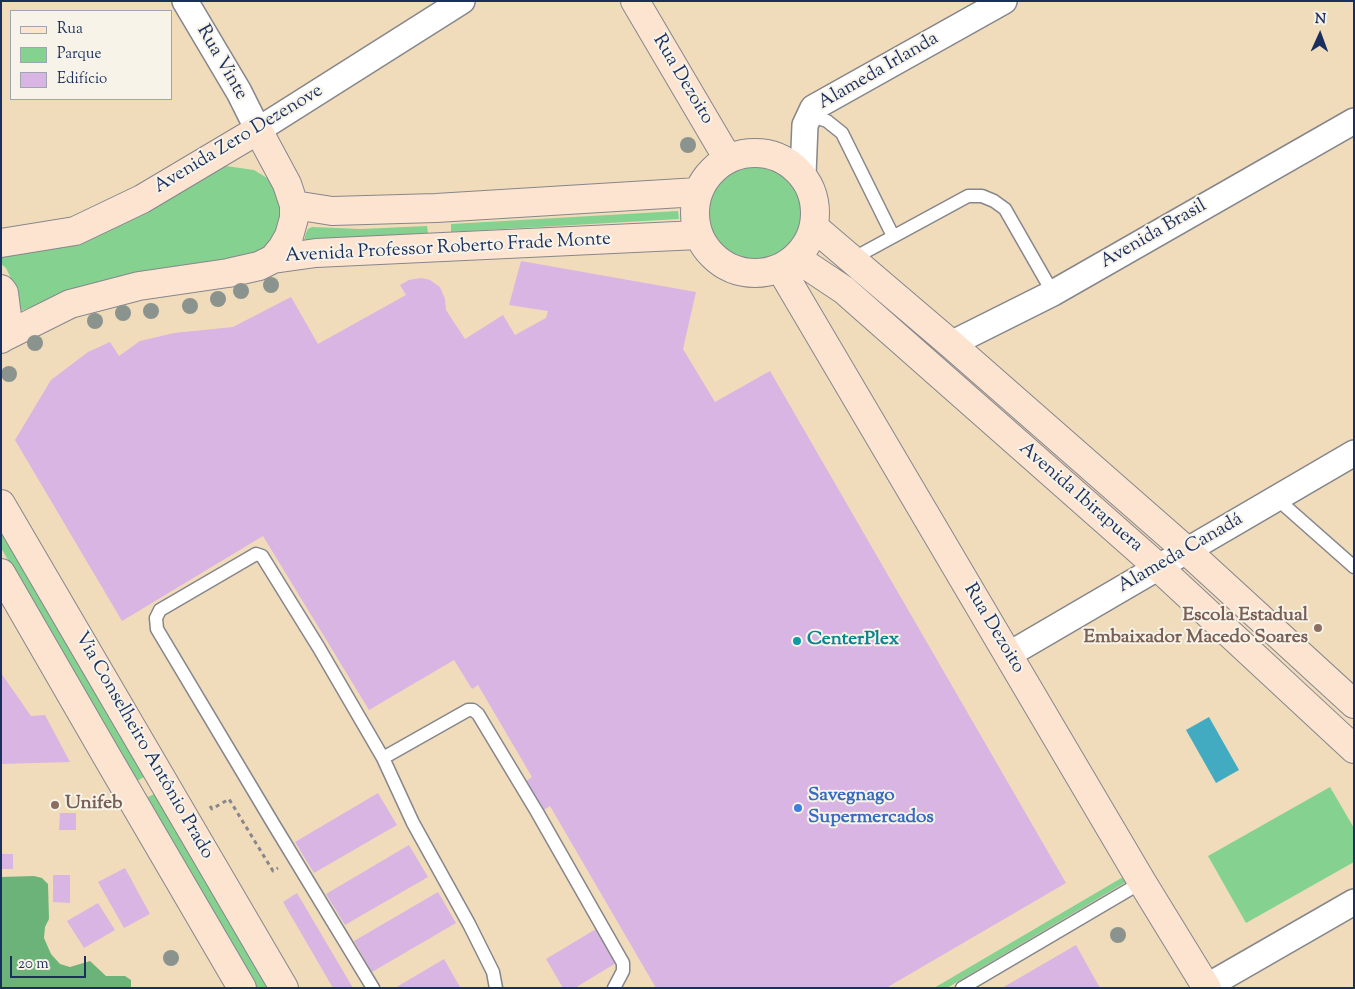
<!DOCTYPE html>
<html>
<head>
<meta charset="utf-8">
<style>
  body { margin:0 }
  #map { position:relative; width:1355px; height:989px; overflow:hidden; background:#f0dcbb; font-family:"Sorts Mill Goudy",serif }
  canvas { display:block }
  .frame { position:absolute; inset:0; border:2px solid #1b2f5e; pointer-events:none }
  .legend { position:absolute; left:10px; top:10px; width:162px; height:90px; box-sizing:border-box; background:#f7f3e8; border:1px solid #9fa5b1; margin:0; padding:6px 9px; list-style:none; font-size:15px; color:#1b2f5e }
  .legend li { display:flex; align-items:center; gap:10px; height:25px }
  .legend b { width:25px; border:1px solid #9fa5b1 }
  .north { position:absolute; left:1295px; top:10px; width:50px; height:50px; -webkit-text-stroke:4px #f7f3e8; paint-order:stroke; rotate:2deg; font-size:14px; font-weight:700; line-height:20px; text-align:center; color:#1b2f5e }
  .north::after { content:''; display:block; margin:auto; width:18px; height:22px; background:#1b2f5e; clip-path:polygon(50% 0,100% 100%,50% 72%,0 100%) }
  .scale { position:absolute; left:10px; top:956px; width:76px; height:22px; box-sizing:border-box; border:2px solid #1b2f5e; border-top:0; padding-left:6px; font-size:15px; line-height:18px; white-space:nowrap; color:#1b2f5e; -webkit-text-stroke:4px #f7f3e8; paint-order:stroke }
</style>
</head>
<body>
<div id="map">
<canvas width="1355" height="989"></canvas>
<div class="frame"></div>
<ul class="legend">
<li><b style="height:6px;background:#fde4d1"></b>Rua</li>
<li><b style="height:14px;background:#85d190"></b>Parque</li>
<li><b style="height:14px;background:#d8b5e3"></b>Edifício</li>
</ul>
<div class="north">N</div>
<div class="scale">20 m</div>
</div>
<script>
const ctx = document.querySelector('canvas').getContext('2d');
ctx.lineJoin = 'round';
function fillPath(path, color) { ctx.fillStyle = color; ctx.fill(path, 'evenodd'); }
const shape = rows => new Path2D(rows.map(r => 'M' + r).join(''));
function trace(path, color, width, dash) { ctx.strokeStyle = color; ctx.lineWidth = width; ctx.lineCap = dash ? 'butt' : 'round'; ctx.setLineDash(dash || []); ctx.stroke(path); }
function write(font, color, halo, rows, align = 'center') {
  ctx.font = font + ' "Sorts Mill Goudy",serif'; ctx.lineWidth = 4; ctx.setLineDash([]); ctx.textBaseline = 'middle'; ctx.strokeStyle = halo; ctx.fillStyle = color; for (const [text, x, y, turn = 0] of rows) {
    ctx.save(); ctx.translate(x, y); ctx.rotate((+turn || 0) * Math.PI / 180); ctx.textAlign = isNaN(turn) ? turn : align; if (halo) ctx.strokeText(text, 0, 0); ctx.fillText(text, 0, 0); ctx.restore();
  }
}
fillPath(shape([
  '706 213a49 49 0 1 1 98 0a49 49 0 1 1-98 0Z',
  [226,166,254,170,272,181,280,204,281,215,272,241,265,249,254,255,65,292,37,305,18,312,16,289,6,268,1,264,1,253,208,170],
  [678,211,679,219,451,232,451,224],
  [427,226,428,233,328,240,303,244,306,233,308,229,312,227,361,229],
  [1,533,146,776,137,781,1,548],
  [1330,787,1354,828,1354,862,1246,923,1208,856],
  [156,793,268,988,255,988,146,798],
  [1123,877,1126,882,947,988,934,988]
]), '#85d190');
fillPath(shape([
  [34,876,42,878,48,884,49,919,45,927,44,938,51,954,60,964,70,967,90,961,106,976,125,976,131,980,131,988,1,988,1,877]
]), '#6cb37a');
fillPath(shape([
  [1209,717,1239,770,1216,783,1186,730]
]), '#42abc2');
fillPath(shape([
  [521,261,696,292,683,349,715,402,770,371,1066,883,886,988,656,988,550,806,544,810,526,781,532,777,478,685,472,689,454,660,369,710,263,536,122,621,15,440,51,380,88,352,110,342,119,356,140,341,174,333,233,327,291,297,318,344,406,295,400,285,409,280,421,278,430,280,440,287,445,299,446,310,465,339,503,315,515,335,546,318,548,311,509,305],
  [1,673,31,716,45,715,70,762,1,764],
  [378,793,397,825,314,873,295,842],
  [60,813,76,813,76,830,59,830],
  [409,845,428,877,345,925,326,894],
  [1,854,13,854,13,869,1,869],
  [125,868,150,914,124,928,98,882],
  [53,875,70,875,70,903,53,902],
  [438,892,456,923,372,972,354,941],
  [297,893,353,988,333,988,283,902],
  [98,903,115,930,84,948,67,921],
  [596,929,616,963,575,988,563,988,546,959],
  [1076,945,1100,988,1002,988],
  [444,959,460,987,459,988,395,988]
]), '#d8b5e3');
const lane = shape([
  [809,115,827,121,842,133,893,236],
  [852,259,968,196,982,196,994,201,1005,209,1053,293],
  [1276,498,1354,567],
  [383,758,468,710,473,710,478,714,537,812,623,963,623,971,614,988],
  [373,988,274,825,157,629,156,618,160,610,256,554,262,556,319,648,383,758,413,823,469,924,493,972,496,988],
  [962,988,1142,882]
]);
const street = shape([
  [185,1,239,92,258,130,462,1],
  [803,174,805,125,813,108,1004,1],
  [951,344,1053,293,1354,121],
  [1008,655,1354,453],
  [1206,987,1354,902]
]);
const secondary = shape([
  [635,1,728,159],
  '695 213a60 60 0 1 1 120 0a60 60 0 1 1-120 0Z',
  [294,205,332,211,436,208,698,192],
  [815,228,951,344,1186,550,1354,704],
  [1,243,75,231,142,199,258,130,287,184,294,205,294,218,289,236,282,248,273,259],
  [796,258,844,290,1158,567,1354,749],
  [780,268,1142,882,1207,988],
  [1,289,4,293,7,316,1,339],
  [2,338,70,304,139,286,228,273,259,266,273,259,316,253,698,235],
  [1,504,284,988],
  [1,573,106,755,242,988]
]);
trace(lane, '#86868c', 15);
trace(street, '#86868c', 28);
trace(secondary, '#86868c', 30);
trace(shape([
  [210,806,212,809,229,799,273,871,278,868]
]), '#86868c', 3, [4, 4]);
trace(lane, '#fff', 12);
trace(street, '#fff', 25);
trace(secondary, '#fde4d1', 28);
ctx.fillStyle = '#8a938e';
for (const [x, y] of [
  [688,145],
  [271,285],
  [241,291],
  [218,299],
  [190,306],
  [151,311],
  [123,313],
  [95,321],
  [35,343],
  [9,374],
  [1118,935],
  [171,958]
]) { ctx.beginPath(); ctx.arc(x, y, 8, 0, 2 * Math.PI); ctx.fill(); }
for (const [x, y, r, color] of [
  [1318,628,5,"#8d6e63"],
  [797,641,5,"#0f9aa8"],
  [55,805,5,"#8d6e63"],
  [798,808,5,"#3f7fe0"]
]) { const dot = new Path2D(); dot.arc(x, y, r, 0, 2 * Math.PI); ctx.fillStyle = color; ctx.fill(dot); trace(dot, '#f7f3e8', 2); }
write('19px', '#1b2f5e', '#f7f3e8', [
  ["Rua Vinte",221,63,60],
  ["Alameda Irlanda",879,72,-30],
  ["Rua Dezoito",682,80,59],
  ["Avenida Zero Dezenove",239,140,-31],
  ["Avenida Brasil",1154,235,-30],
  ["Avenida Professor Roberto Frade Monte",448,249,-3],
  ["Avenida Ibirapuera",1080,498,41],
  ["Alameda Canadá",1181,554,-30],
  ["Rua Dezoito",993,629,59],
  ["Via Conselheiro Antônio Prado",143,746,60]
]);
write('bold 19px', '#785e54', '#f7f3e8', [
  ["Escola Estadual",1308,617],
  ["Embaixador Macedo Soares",1308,639],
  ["Unifeb",65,805,"left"]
], 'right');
write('bold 19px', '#0d838f', '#f7f3e8', [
  ["CenterPlex",807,641]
], 'left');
write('bold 19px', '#366cbe', '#f7f3e8', [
  ["Savegnago",808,797],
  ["Supermercados",808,819]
], 'left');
</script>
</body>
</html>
